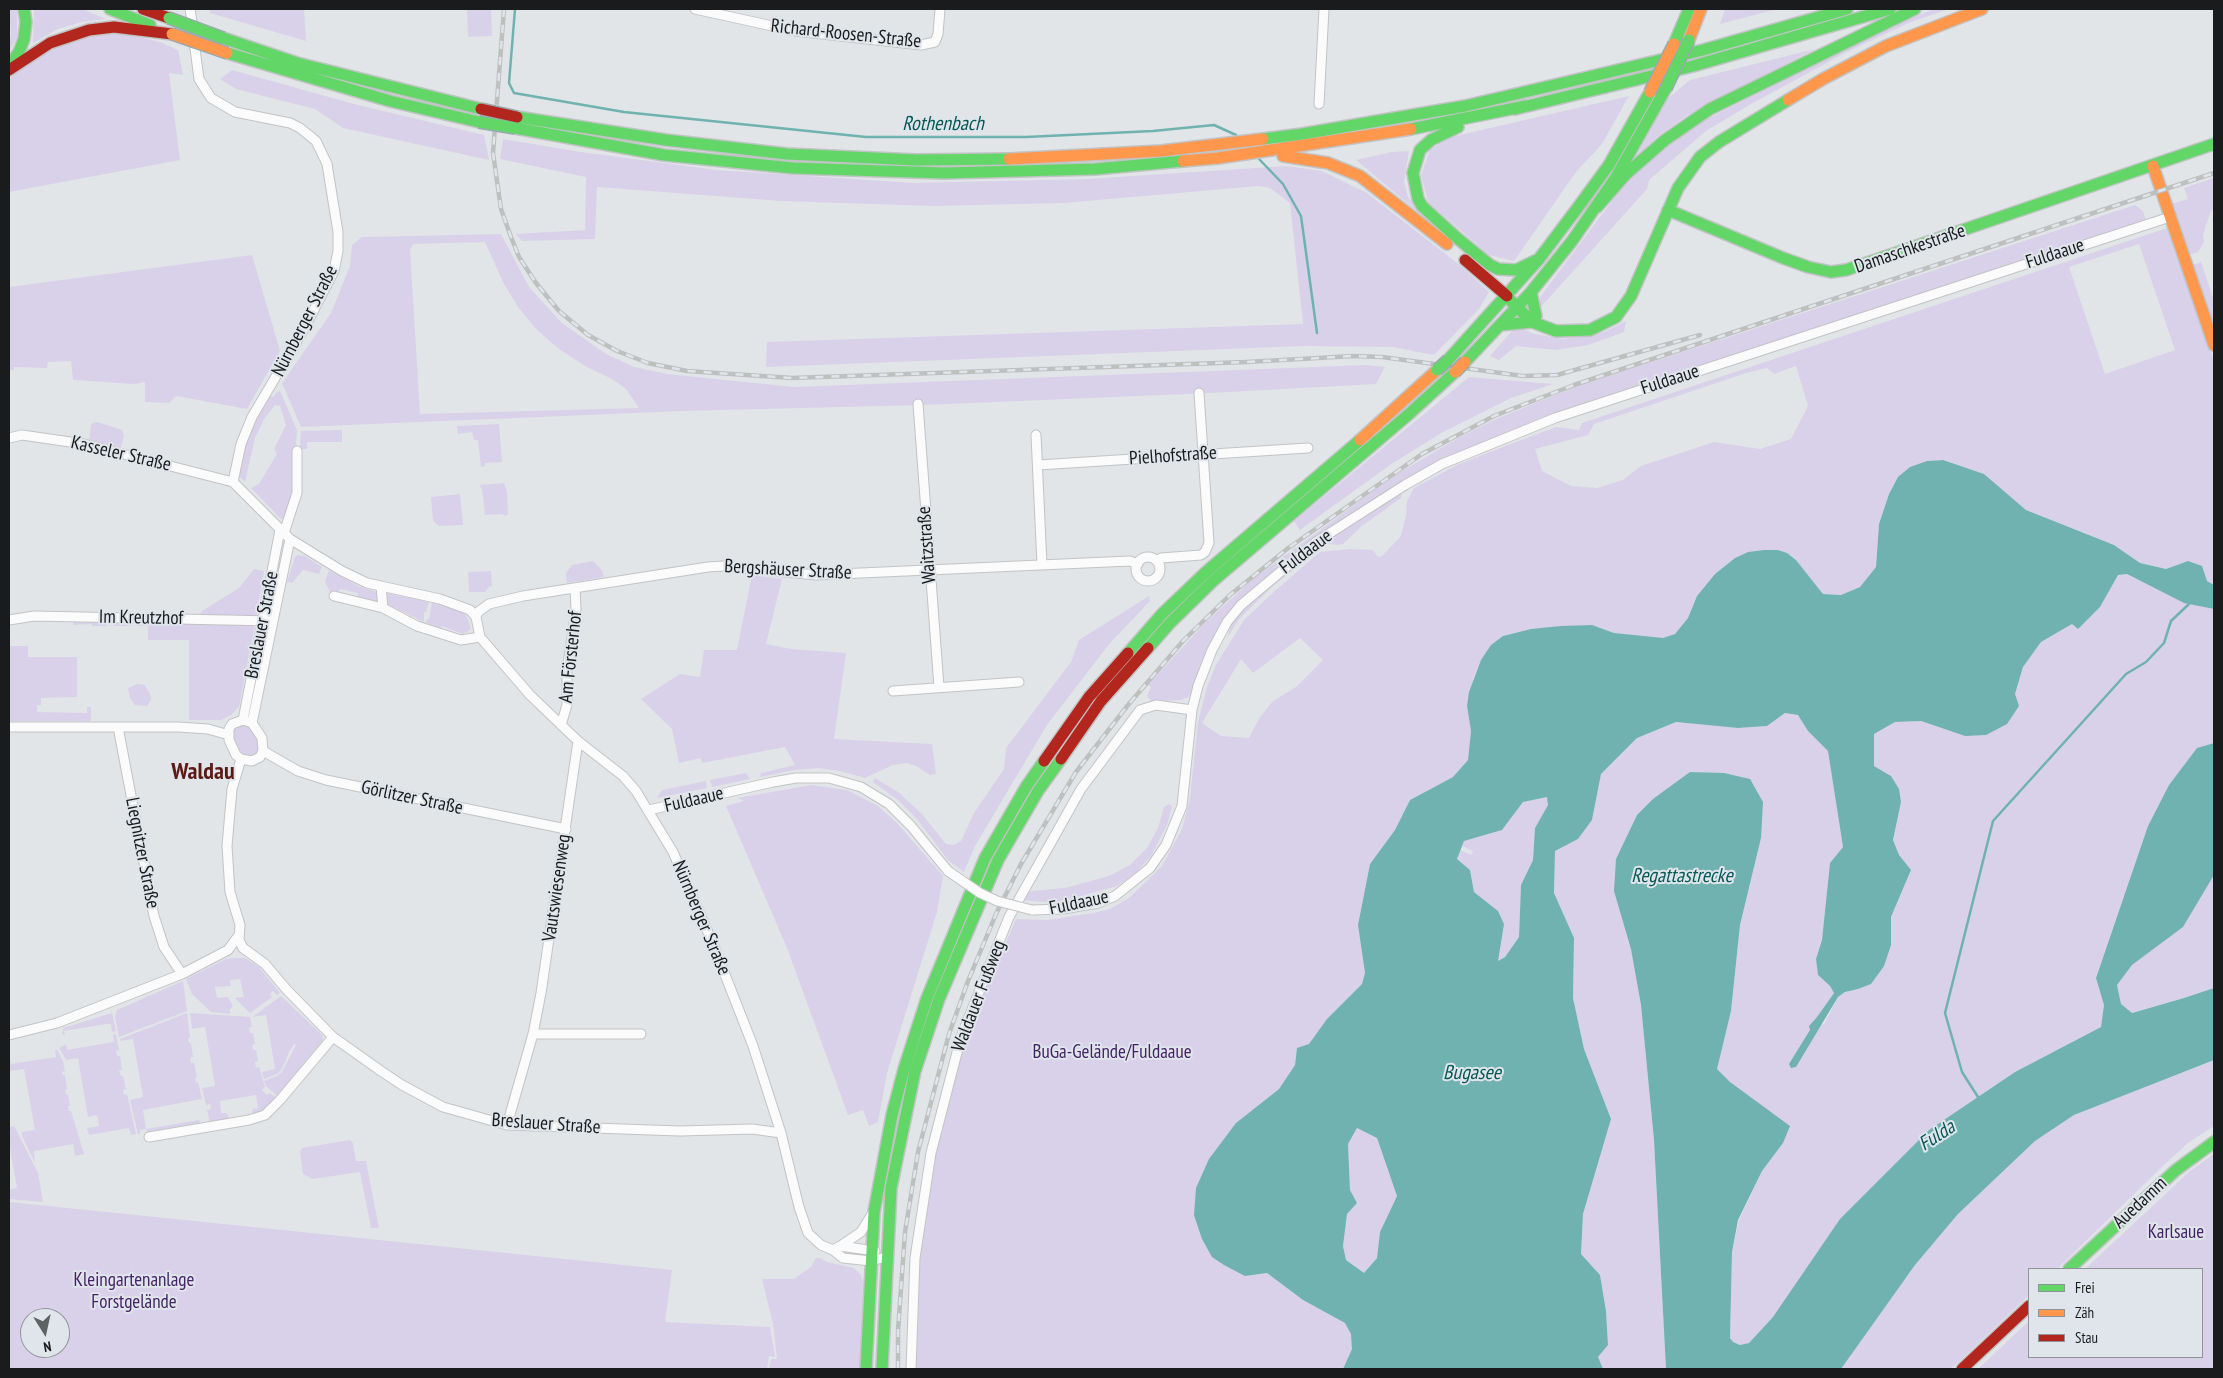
<!DOCTYPE html>
<html>
<head>
<meta charset="utf-8">
<style>
  body { margin:0 }
  #map { position:relative; width:2223px; height:1378px; overflow:hidden; background:#e2e5e7; font-family:"PT Sans Narrow",sans-serif }
  canvas { display:block }
  .frame { position:absolute; inset:0; border:10px solid #191b1d; pointer-events:none }
  .legend { position:absolute; left:2028px; top:1268px; width:175px; height:90px; box-sizing:border-box; background:#dfe5ea; border:1px solid #909498; margin:0; padding:6px 9px; list-style:none; font-size:15px; color:#191b1d }
  .legend li { display:flex; align-items:center; gap:10px; height:25px }
  .legend b { width:25px; border:1px solid #909498 }
  .north { position:absolute; left:20px; top:1308px; width:50px; height:50px; box-sizing:border-box; background:#dfe5ea; border:1px solid #909498; border-radius:50%; rotate:170deg; font-size:14px; font-weight:700; line-height:20px; text-align:center; color:#191b1d }
  .north::after { content:''; display:block; margin:auto; width:18px; height:22px; background:#5f6264; clip-path:polygon(50% 0,100% 100%,50% 72%,0 100%) }
</style>
</head>
<body>
<div id="map">
<canvas width="2223" height="1378"></canvas>
<div class="frame"></div>
<ul class="legend">
<li><b style="height:6px;background:#63d668"></b>Frei</li>
<li><b style="height:6px;background:#ff974d"></b>Zäh</li>
<li><b style="height:6px;background:#b3261e"></b>Stau</li>
</ul>
<div class="north">N</div>
</div>
<script>
const ctx = document.querySelector('canvas').getContext('2d');
ctx.lineJoin = 'round';
function fillPath(path, color) { ctx.fillStyle = color; ctx.fill(path, 'evenodd'); }
const shape = rows => new Path2D(rows.map(r => 'M' + r).join(''));
function trace(path, color, width, dash) { ctx.strokeStyle = color; ctx.lineWidth = width; ctx.lineCap = dash ? 'butt' : 'round'; ctx.setLineDash(dash || []); ctx.stroke(path); }
function write(font, color, halo, rows, align = 'center') {
  ctx.font = font + ' "PT Sans Narrow",sans-serif'; ctx.lineWidth = 4; ctx.setLineDash([]); ctx.textBaseline = 'middle'; ctx.strokeStyle = halo; ctx.fillStyle = color; for (const [text, x, y, turn = 0] of rows) {
    ctx.save(); ctx.translate(x, y); ctx.rotate((+turn || 0) * Math.PI / 180); ctx.textAlign = isNaN(turn) ? turn : align; if (halo) ctx.strokeText(text, 0, 0); ctx.fillText(text, 0, 0); ctx.restore();
  }
}
fillPath(shape([
  [9,9,17,9,17,37,9,52,9,39,11,35],
  [34,9,82,9,106,19,82,22,58,29,33,43],
  [210,9,304,9,306,41,210,13],
  [467,9,491,9,492,36,468,37],
  [1725,9,1777,9,1720,24],
  [1934,9,1949,9,1911,22,1847,52,1751,104,1706,131,1649,180,1647,189,1540,308,1540,297,1626,182,1688,129,1877,32],
  [121,33,160,42,178,50,183,75,169,73,180,160,9,192,9,79,28,64,61,44,89,35],
  [1815,49,1686,116,1658,136,1636,157,1667,99,1690,80],
  [232,70,354,104,484,135,489,160,343,128,315,109,236,89,220,79],
  [1629,96,1602,144,1576,172,1514,261,1489,255,1428,202,1421,175,1430,150,1451,137],
  [503,139,581,152,717,170,913,183,1087,179,1286,166,1322,171,1367,193,1461,266,1489,292,1479,309,1434,355,1393,347,1304,346,766,367,767,342,1303,324,1290,203,1270,188,1258,186,1064,203,934,206,781,201,597,187,595,239,522,241,516,234,585,230,586,177,500,159],
  [1409,151,1404,182,1408,197,1420,214,1356,160,1392,152],
  [2214,178,2214,209,2211,211,2206,225,2203,235,2204,242,2198,252,2189,255,2171,204,2188,199,2184,188],
  [2135,205,2143,211,2146,221,1550,414,1441,460,1404,481,1311,541,1238,602,1215,632,1192,693,1188,697,1182,700,1151,701,1147,696,1151,687,1148,685,1205,623,1254,578,1397,474,1460,437,1496,419,1575,387],
  [2170,227,2214,361,2214,585,2207,581,2188,561,2166,569,2140,563,2114,545,2026,510,1984,474,1943,460,1927,461,1910,467,1898,477,1889,494,1879,524,1876,567,1860,587,1841,595,1823,594,1796,560,1787,553,1778,550,1764,550,1748,552,1735,558,1715,574,1697,596,1688,618,1675,634,1663,639,1614,633,1592,625,1531,629,1503,636,1481,660,1473,679,1467,706,1471,731,1468,760,1453,777,1410,800,1395,830,1370,864,1358,925,1365,973,1362,984,1327,1019,1309,1045,1297,1048,1295,1065,1279,1089,1236,1123,1245,1276,1267,1273,1303,1300,1345,1323,1352,1334,1352,1349,1343,1369,916,1369,919,1259,935,1153,964,1041,1016,919,1046,920,1094,913,1110,909,1129,898,1162,866,1182,829,1190,798,1198,722,1207,687,1216,665,1244,620,1277,589,1320,552,1350,549,1373,550,1378,557,1382,556,1401,536,1406,515,1407,501,1414,488,1457,465,1487,453,1556,427,1579,430,1582,423],
  [2139,244,2175,350,2105,374,2069,267],
  [1796,366,1808,406,1791,439,1760,449,1714,442,1641,466,1623,480,1597,488,1571,486,1542,471,1535,449,1588,435,1594,424,1746,373,1767,368,1774,374],
  [1300,638,1323,660,1296,687,1273,701,1260,717,1249,738,1221,736,1202,723,1241,659,1253,673],
  [501,234,529,287,562,323,606,354,634,367,667,374,794,387,1367,365,1385,367,1376,384,1210,393,923,405,682,411,301,427,282,383,331,313,350,266,352,245,362,237],
  [485,242,504,284,518,307,536,329,559,349,585,366,612,379,626,389,639,408,420,414,410,250,413,244],
  [252,255,280,351,247,409,176,396,169,403,145,402,145,382,135,384,73,380,71,361,48,362,47,368,14,367,14,370,9,370,9,287],
  [2201,262,2214,301,2214,333,2193,265],
  [1626,321,1624,332,1588,345,1556,350,1516,346,1499,360,1490,356,1511,332,1520,328,1535,334,1563,339,1604,332],
  [1469,377,1553,384,1511,398,1443,432,1390,465,1300,530,1294,521],
  [280,391,297,430,292,494,285,518,281,519,251,488,259,484,277,454,274,449,286,425,280,406,275,405,264,419,255,438,245,482,239,476,246,445,255,419,271,396,273,397,277,392],
  [97,422,122,430,124,436,120,449,89,441,91,424],
  [499,424,502,462,485,463,485,466,481,467,478,440,474,440,472,432,458,434,457,426],
  [342,430,342,442,307,442,307,449,300,449,301,431],
  [504,483,507,492,508,514,505,516,502,514,485,515,482,489,479,485],
  [1402,491,1401,498,1362,526,1343,544,1337,545,1325,543],
  [460,494,463,525,439,526,433,521,431,497],
  [1315,548,1319,549,1273,586,1239,619,1228,637,1230,625,1243,608],
  [298,555,305,556,322,567,319,574,303,570,292,583,287,582,295,557],
  [593,561,602,570,604,577,567,583,566,573,572,565],
  [254,569,264,571,256,618,198,617,202,611,239,588],
  [329,570,360,587,377,592,378,603,357,600,358,593,340,589,337,594,330,592,325,582],
  [491,571,492,586,489,587,485,592,469,592,468,572],
  [2127,574,2182,602,2214,609,2214,743,2197,748,2169,785,2148,826,2096,977,2104,1005,2101,1027,2015,1072,1929,1130,1773,1317,1749,1343,1740,1345,1732,1342,1730,1338,1732,1252,1739,1220,1762,1171,1783,1143,1716,1069,1731,1011,1740,925,1761,838,1637,815,1616,859,1641,1005,1654,1140,1666,1369,1581,1369,1598,1357,1608,1345,1606,1311,1600,1275,1581,1254,1583,1214,1611,1119,1584,1049,1573,998,1574,938,1554,893,1555,851,1578,839,1592,820,1601,774,1637,738,1676,722,1738,728,1767,726,1785,713,1798,715,1808,731,1828,751,1843,847,1830,863,1822,940,1816,959,1818,975,1830,986,1834,993,1817,1017,1809,1026,1824,1024,1838,997,1845,992,1858,989,1891,945,1891,917,1911,871,1899,855,1893,840,1901,802,1891,776,1874,766,1874,734,1895,722,1920,721,1965,736,2015,694,2023,667,2041,642,2072,624,2078,628,2100,607,2117,575],
  [752,575,782,579,766,644,791,649,846,653,834,739,932,744,936,774,930,775,916,766,907,763,893,765,865,778,840,771,819,768,794,770,760,777,761,773,795,765,785,747,702,763,701,758,679,763,672,729,641,699,680,674,700,677,704,650,737,650],
  [386,593,429,602,426,612,424,612,424,622,389,605,388,607],
  [1149,596,1150,601,1110,643,1047,725,975,846,964,872,948,860,916,818,898,800,873,782,875,778,898,792,921,813,946,844,954,845,961,841,974,813,1004,769,1006,748,1071,662,1079,640],
  [432,603,461,611,467,617,471,629,463,634,442,626,441,628,426,623,427,619,429,619],
  [74,621,255,623,239,707,231,715,221,720,189,720,189,640,148,640,148,626,137,626,137,624,131,624,131,626,114,626,114,623,107,624,107,626,92,626,91,624,73,625],
  [9,646,28,646,28,657,77,657,77,697,41,698,41,705,37,705,37,712,87,713,87,707,91,707,91,721,9,721],
  [137,684,145,685,150,694,151,699,147,706,135,705,130,698,128,688],
  [243,724,251,727,259,743,259,752,253,756,245,757,239,752,234,740,233,732,236,726],
  [746,773,750,779,712,787,710,780],
  [706,781,707,788,657,798,662,790],
  [811,785,847,790,878,806,897,823,943,876,937,912,887,1073,878,1122,869,1126,863,1110,848,1115,787,948,726,806,744,801,738,798],
  [1547,797,1549,805,1535,828,1533,860,1521,885,1519,937,1505,957,1498,961,1498,911,1474,892,1470,870,1457,859,1460,850,1471,855,1473,851,1462,846,1464,841,1502,830,1523,802],
  [1169,804,1172,806,1167,825,1151,856,1136,873,1117,886,1056,903,1021,900,1025,894,1032,891,1065,888,1109,876,1130,865,1147,848,1158,828,1164,807],
  [2214,875,2214,988,2184,998,2131,1013,2121,1004,2117,985,2132,965,2183,927],
  [234,958,245,958,259,967,280,993,277,995,273,991,270,994,272,997,250,1013,235,998,244,997,240,979,230,980,231,986,215,987,217,998,228,997,233,1006,230,1009,230,1014,211,1012,192,994,186,979,226,959],
  [183,981,187,1011,119,1037,115,1017,117,1010],
  [281,996,322,1035,323,1040,277,1096,266,1086,264,1081,277,1076,282,1072,296,1045,294,1044,289,1052,282,1069,277,1074,264,1079,262,1072,275,1069,266,1015,252,1017],
  [112,1013,116,1031,112,1032,111,1024,106,1024,64,1031,65,1036,62,1034,63,1028],
  [187,1013,190,1038,188,1038,189,1043,191,1043,193,1057,190,1058,191,1063,194,1063,197,1077,195,1078,196,1083,198,1082,202,1099,143,1110,146,1129,199,1120,200,1123,147,1132,146,1129,140,1130,140,1134,138,1134,130,1100,143,1097,133,1039,121,1041,120,1039],
  [190,1013,250,1017,252,1027,249,1027,250,1033,253,1033,255,1044,252,1045,253,1050,256,1050,258,1061,255,1062,256,1068,259,1067,265,1087,262,1090,267,1095,270,1093,276,1098,262,1112,251,1115,253,1109,258,1108,256,1095,220,1101,221,1113,226,1113,230,1119,210,1122,207,1110,211,1109,210,1104,206,1105,202,1088,215,1086,205,1027,192,1029],
  [116,1034,119,1050,116,1051,117,1056,120,1056,122,1070,119,1070,121,1076,123,1076,126,1089,123,1090,124,1095,127,1094,136,1134,131,1135,129,1128,89,1135,87,1128,99,1126,97,1115,88,1117,78,1058,66,1060,59,1048,66,1044,67,1050,114,1042,113,1035],
  [57,1049,63,1061,65,1071,62,1072,63,1075,65,1075,67,1089,65,1090,66,1095,68,1094,70,1106,68,1106,69,1111,71,1111,84,1154,75,1156,73,1144,34,1151,35,1163,22,1136,22,1132,35,1130,24,1069,10,1071,9,1055,11,1064,56,1057,55,1051],
  [2214,1060,2214,1126,2188,1143,2166,1163,2057,1269,2029,1269,2029,1295,1951,1369,1841,1369,1915,1265,1958,1214,2035,1141,2074,1115],
  [14,1126,38,1173,43,1202,9,1199,9,1190,17,1188,9,1142,9,1127],
  [1357,1128,1377,1138,1397,1196,1380,1232,1377,1258,1364,1273,1346,1260,1343,1246,1347,1214,1357,1203,1350,1190,1348,1144],
  [350,1140,353,1143,356,1161,366,1161,379,1228,371,1228,360,1172,312,1179,303,1174,300,1152,302,1148],
  [2214,1154,2214,1369,1978,1369,2029,1321,2029,1357,2202,1357,2202,1269,2085,1269,2190,1171],
  [9,1202,672,1270,665,1322,770,1327,775,1357,769,1356,767,1369,9,1369],
  [30,1318,60,1318,60,1348,30,1348],
  [816,1258,820,1258,827,1262,854,1268,861,1275,863,1282,861,1369,769,1369,771,1359,777,1359,773,1324,762,1279,794,1279,811,1267]
]), '#d9d1e9');
fillPath(shape([
  [1943,460,1984,474,2026,510,2114,545,2140,563,2166,569,2188,561,2202,566,2207,581,2214,585,2214,609,2184,603,2127,574,2118,575,2100,607,2078,629,2072,624,2041,642,2023,667,2015,694,2019,706,2007,724,1986,735,1965,736,1921,721,1895,722,1874,734,1874,766,1891,776,1899,789,1901,802,1893,840,1899,855,1911,870,1891,917,1891,945,1884,966,1871,984,1858,989,1845,992,1838,997,1796,1067,1791,1068,1789,1064,1810,1030,1809,1026,1817,1017,1834,993,1830,986,1818,975,1816,959,1822,940,1830,863,1843,847,1828,751,1808,731,1798,715,1785,713,1767,726,1738,728,1676,722,1637,738,1601,774,1592,820,1578,839,1555,851,1554,893,1574,938,1573,998,1584,1049,1611,1119,1583,1214,1581,1254,1600,1275,1606,1311,1608,1345,1598,1357,1603,1369,1343,1369,1352,1349,1351,1334,1345,1323,1303,1300,1267,1273,1245,1276,1224,1265,1212,1257,1202,1239,1194,1215,1196,1188,1209,1159,1236,1123,1279,1089,1295,1065,1297,1048,1309,1044,1327,1019,1362,984,1365,973,1358,925,1370,864,1395,830,1410,800,1453,777,1468,760,1471,731,1467,706,1469,692,1481,660,1491,645,1503,636,1531,629,1561,626,1592,625,1614,633,1663,638,1675,634,1688,618,1697,596,1715,574,1735,558,1748,552,1764,550,1778,550,1787,553,1796,560,1823,594,1841,595,1860,587,1876,567,1879,524,1889,494,1898,477,1910,467,1927,461],
  [1547,797,1548,805,1535,828,1533,860,1521,885,1519,937,1505,957,1498,961,1504,924,1498,911,1474,892,1470,870,1457,859,1464,841,1502,830,1523,802],
  [1357,1128,1377,1138,1397,1196,1380,1232,1377,1258,1364,1273,1346,1260,1343,1246,1347,1214,1357,1203,1350,1190,1348,1144],
  [2214,743,2214,875,2183,927,2132,965,2117,985,2121,1004,2132,1013,2184,998,2214,988,2214,1060,2074,1115,2035,1141,1958,1214,1915,1265,1841,1369,1666,1369,1654,1140,1641,1005,1631,949,1614,891,1616,859,1637,815,1653,799,1690,772,1724,773,1750,779,1763,802,1761,838,1740,925,1731,1011,1717,1069,1730,1082,1790,1126,1783,1143,1762,1171,1738,1220,1732,1252,1730,1338,1733,1342,1740,1345,1749,1343,1773,1317,1840,1219,1929,1130,2015,1072,2101,1027,2104,1005,2096,978,2148,826,2169,785,2197,748]
]), '#6fb2b0');
trace(shape([
  [515,9,509,83,514,93,624,112,866,137,1026,137,1153,131,1214,125,1236,135],
  [1259,159,1283,184,1301,216,1317,333],
  [1978,1097,1962,1072,1945,1013,1993,821,2126,674,2146,662,2164,643,2171,621,2189,604]
]), '#6fb2b0', 2.5);
const street = shape([
  [190,9,193,28],
  [695,9,795,31,921,45,935,42,938,34,940,9],
  [194,41,199,79,211,98,235,112,290,123,300,128,316,141,327,164,338,232,338,251,334,271,304,329,252,417,241,444,233,482],
  [1319,104,1324,9],
  [918,404,939,687],
  [1036,435,1042,565],
  [9,438,22,435,84,444,233,482,290,539,342,571,367,583,440,599,470,610,476,617,480,637,530,695,578,741,623,776,636,791,673,852,713,944,753,1046,781,1133,799,1207,808,1233,821,1245,833,1250,843,1258,871,1261,886,1257],
  [1038,465,1308,448],
  [284,533,297,493,297,451],
  '1136 569a12 12 0 1 1 24 0a12 12 0 1 1-24 0Z',
  [1158,562,1161,558,1201,555,1205,552,1209,543,1199,393],
  [381,586,383,608],
  [334,596,383,608,417,626,461,640,480,637],
  [476,617,478,612,489,604,523,596,708,567,723,566,816,575,1130,561,1138,564],
  [9,620,34,616,273,621],
  [893,691,1019,682],
  [243,720,280,530],
  [243,720,252,723,262,738,263,751,260,757,252,761,241,759,236,755,229,740,229,729,232,724,243,720],
  [252,723,290,539],
  [561,725,567,705,567,671,576,610,575,588],
  [9,727,178,727,208,729,229,735],
  [118,727,154,916,164,947,182,974],
  [263,751,298,771,326,780,566,829],
  [241,759,232,789,227,846,230,892,240,925,239,940,243,948,265,964,287,990,333,1037,381,1071,402,1085,443,1107,507,1125,680,1131,752,1129,781,1133],
  [649,810,773,782,796,778,829,778,861,787,889,804,911,826,948,871],
  [1032,910,1063,909,1098,903,1115,896,1150,868,1166,845,1182,806,1192,710,1198,686,1212,650,1227,622,1241,605,1316,542,1405,485,1442,464,1555,418,2170,217],
  [533,1034,641,1034],
  [9,1035,57,1023,182,974,228,950,239,935],
  [507,1125,533,1034,541,993,578,741],
  [149,1137,249,1120,265,1115,280,1100,333,1037],
  [842,1245,861,1232,872,1214],
  [833,1250,840,1246,875,1251],
  [911,1369,915,1258,931,1153,961,1037,1009,917,1081,789,1140,710,1156,705,1192,710]
]);
const fast = shape([
  [110,9,150,25],
  [223,38,297,63,481,109],
  [1674,44,1689,9],
  [227,53,390,101,479,122],
  [10,65,19,52,24,39,26,22,24,9],
  [1515,109,1693,66,1890,9],
  [517,117,666,140,787,154,916,160,1009,159],
  [1458,127,1431,140,1420,150,1413,173,1418,199,1422,206,1457,238,1490,265,1498,269,1516,270,1539,259],
  [515,128,664,155,793,168,944,173,1095,169,1183,161],
  [1411,129,1526,106],
  [1263,139,1302,134,1465,106,1703,50,1847,9],
  [1597,207,1626,174,1665,140,1710,109,1915,9],
  [1668,210,1783,258,1808,267,1831,272,1846,270,2214,144],
  [1531,292,1536,316],
  [1510,300,1532,322,1556,331,1590,330,1616,317,1631,296,1678,188,1700,157,1719,142,1788,100],
  [1501,325,1532,322],
  [1448,360,1539,259,1576,210,1609,165,1650,92],
  [1465,362,1531,292,1572,241,1616,177,1666,88],
  [1148,648,1170,623,1213,581,1409,414,1455,372],
  [1128,653,1162,614,1206,572,1360,440],
  [2069,1269,2176,1170,2214,1142],
  [866,1369,874,1212,892,1115,904,1069,927,998,985,858,1026,787,1044,761],
  [882,1369,891,1188,915,1071,939,999,998,860,1038,791,1061,759]
]);
const slow = shape([
  [1689,40,1701,9],
  [1788,100,1823,79,1886,46,1982,9],
  [1283,156,1328,163,1360,176,1447,244],
  [1009,159,1161,151,1263,139],
  [1183,161,1218,158,1411,129],
  [2153,166,2214,345],
  [1360,440,1437,370]
]);
const jam = shape([
  [143,9,169,18],
  [9,70,50,43,89,30,114,27,172,34],
  [1465,260,1507,296],
  [1061,759,1101,701,1148,648],
  [1044,761,1089,697,1128,653],
  [1962,1369,2029,1306]
]);
trace(street, '#c1c3c5', 11);
trace(fast, '#c1c3c5', 14);
trace(slow, '#c1c3c5', 14);
trace(jam, '#c1c3c5', 14);
trace(street, '#fbfbfb', 9);
trace(fast, '#63d668', 11);
trace(slow, '#ff974d', 11);
trace(jam, '#b3261e', 11);
const rail = shape([
  [504,9,493,153,501,209,511,237,519,257,536,283,559,311,588,335,617,351,648,363,687,371,792,378,1247,362,1353,356,1382,357,1523,376,1557,375,1700,335],
  [898,1369,898,1331,905,1232,918,1152,949,1034,968,981,996,914,1021,864,1076,772,1128,705,1183,641,1230,595,1287,549,1422,454,1494,416,1574,385,2214,173]
]);
trace(rail, '#bebfbf', 4.5);
trace(rail, '#dfe5ea', 2.5, [8]);
const streetBridge = shape([
  [948,871,980,893,997,901,1032,910]
]);
const fastBridge = shape([
  [169,18,223,38],
  [1666,88,1689,40],
  [479,122,515,128],
  [1437,370,1448,360]
]);
const slowBridge = shape([
  [172,34,227,53],
  [1650,92,1674,44],
  [1455,372,1465,362]
]);
const jamBridge = shape([
  [481,109,517,117]
]);
trace(streetBridge, '#c1c3c5', 11, []);
trace(fastBridge, '#98aaaf', 14, []);
trace(slowBridge, '#98aaaf', 14, []);
trace(jamBridge, '#98aaaf', 14, []);
trace(streetBridge, '#fbfbfb', 9);
trace(fastBridge, '#63d668', 11);
trace(slowBridge, '#ff974d', 11);
trace(jamBridge, '#b3261e', 11);
write('19px', '#191b1d', '#dfe5ea', [
  ["Richard-Roosen-Straße",846,34,6],
  ["Damaschkestraße",1910,249,-19],
  ["Fuldaaue",2055,254,-18],
  ["Nürnberger Straße",305,321,-63],
  ["Fuldaaue",1670,380,-18],
  ["Kasseler Straße",121,454,13],
  ["Pielhofstraße",1173,456,-4],
  ["Waitzstraße",927,545,-94],
  ["Fuldaaue",1306,552,-37],
  ["Bergshäuser Straße",788,570,3],
  ["Im Kreutzhof",141,618,1],
  ["Breslauer Straße",262,625,-79],
  ["Am Försterhof",571,657,-84],
  ["Görlitzer Straße",412,798,12],
  ["Fuldaaue",694,800,-13],
  ["Liegnitzer Straße",142,853,79],
  ["Vautswiesenweg",557,888,-82],
  ["Fuldaaue",1079,903,-12],
  ["Nürnberger Straße",701,918,67],
  ["Waldauer Fußweg",979,996,-69],
  ["Breslauer Straße",546,1124,4],
  ["Auedamm",2140,1203,-43]
]);
write('19px', '#452268', '#dfe5ea', [
  ["BuGa-Gelände/Fuldaaue",1112,1053],
  ["Karlsaue",2176,1233],
  ["Kleingartenanlage",134,1281],
  ["Forstgelände",134,1303]
]);
write('italic 20px', '#055956', '#dfe5ea', [
  ["Rothenbach",943,124],
  ["Regattastrecke",1682,876],
  ["Bugasee",1472,1073],
  ["Fulda",1937,1136,-33]
]);
write('bold 24px', '#5d1913', '#dfe5ea', [
  ["Waldau",203,772]
]);
</script>
</body>
</html>
